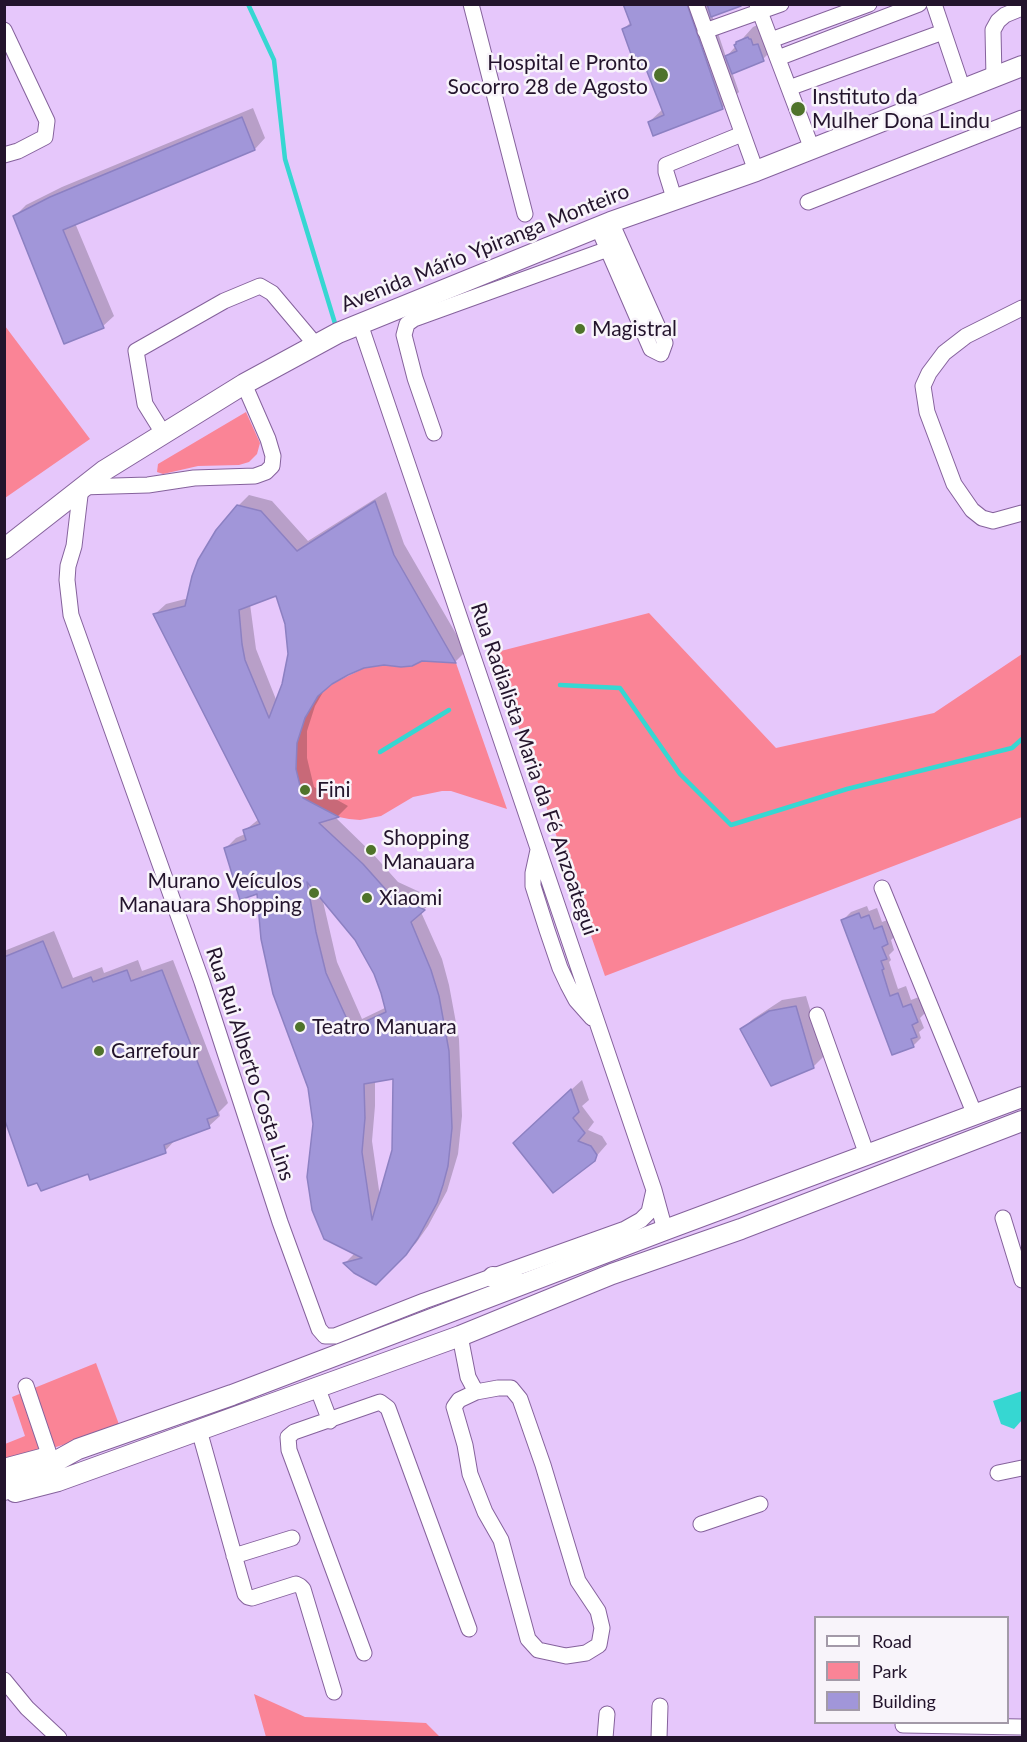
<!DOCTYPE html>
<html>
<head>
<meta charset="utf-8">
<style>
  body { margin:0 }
  #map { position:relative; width:1027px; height:1742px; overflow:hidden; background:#e6c7fb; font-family:Lato,sans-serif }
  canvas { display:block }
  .frame { position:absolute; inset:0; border:6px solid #23142c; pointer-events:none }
  .legend { position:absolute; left:814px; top:1616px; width:195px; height:108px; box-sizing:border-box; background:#f8f4fa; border:2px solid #a39aa8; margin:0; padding:8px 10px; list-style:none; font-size:18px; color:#23142c }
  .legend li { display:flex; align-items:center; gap:12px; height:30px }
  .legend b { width:30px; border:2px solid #a39aa8 }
</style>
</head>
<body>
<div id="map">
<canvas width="1027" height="1742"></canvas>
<div class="frame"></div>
<ul class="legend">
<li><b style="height:8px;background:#fff"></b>Road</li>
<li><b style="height:16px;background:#fa8496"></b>Park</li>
<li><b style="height:16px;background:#a196d9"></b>Building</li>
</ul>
</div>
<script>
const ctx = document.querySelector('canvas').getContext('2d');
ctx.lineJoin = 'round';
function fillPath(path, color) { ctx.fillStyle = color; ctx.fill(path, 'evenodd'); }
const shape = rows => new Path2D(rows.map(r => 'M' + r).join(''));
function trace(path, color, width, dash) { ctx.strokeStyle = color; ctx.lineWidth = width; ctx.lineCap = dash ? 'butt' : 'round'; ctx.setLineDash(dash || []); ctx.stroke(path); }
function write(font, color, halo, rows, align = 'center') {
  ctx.font = font + ' Lato,sans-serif'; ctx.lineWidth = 5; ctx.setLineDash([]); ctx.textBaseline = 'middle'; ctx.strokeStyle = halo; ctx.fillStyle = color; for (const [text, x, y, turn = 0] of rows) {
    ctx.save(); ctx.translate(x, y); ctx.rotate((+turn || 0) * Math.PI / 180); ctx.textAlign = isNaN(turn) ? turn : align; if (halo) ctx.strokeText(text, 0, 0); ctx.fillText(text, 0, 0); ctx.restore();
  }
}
fillPath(shape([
  [5,326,90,439,5,498,4,498],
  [246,412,260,443,257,454,249,462,239,465,198,466,163,474,157,472,158,464],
  [649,613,776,748,934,713,1022,654,1022,817,605,976,493,653],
  [422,661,456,663,507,809,451,791,442,791,413,797,381,816,360,820,349,819,339,817,303,798,296,769,297,743,305,718,318,696,332,684,364,668,384,665,401,667,412,666],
  [96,1363,120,1427,5,1463,5,1444,25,1436,12,1397],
  [254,1694,305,1717,426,1723,440,1737,266,1737]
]), '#fa8496');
fillPath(shape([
  [1022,1391,1022,1420,1014,1429,1001,1424,993,1401]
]), '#36d7d2');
fillPath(shape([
  [625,4,740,4,712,15,726,57,753,27,764,22,779,43,763,59,732,72,739,92,722,108,649,122,663,109,645,62,623,30,631,22],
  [253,108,265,138,255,149,75,223,114,316,103,326,15,216,26,205,62,187],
  [386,492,404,544,466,651,456,661,422,659,364,666,347,673,326,687,315,706,307,731,307,758,314,787,348,806,338,816,335,817,373,854,398,882,435,899,421,912,442,959,449,985,459,1039,462,1116,458,1154,447,1191,428,1226,416,1243,376,1283,345,1263,355,1253,313,1142,313,1106,258,892,226,848,236,838,245,834,244,831,259,819,155,614,166,604,189,598,238,506,249,495,272,501,308,541],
  [277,594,287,624,289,654,284,685,277,702,256,649,250,604],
  [322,897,357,939,376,974,387,1007,362,1019,337,962],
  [394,1078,394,1150,380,1197,372,1141,375,1106,375,1081],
  [867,906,869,911,877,908,882,922,890,919,896,935,891,940,894,950,889,955,891,960,889,962,898,989,906,986,911,1000,919,997,925,1013,920,1018,924,1028,919,1032,921,1038,913,1046,843,920,851,912],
  [54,931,73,978,102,967,104,973,138,960,142,971,173,960,228,1103,219,1112,220,1116,209,1126,176,1139,165,1151,89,1172,4,1113,4,951],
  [806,996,824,1056,813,1067,742,1029,753,1019,782,1000],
  [582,1080,589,1100,582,1106,594,1122,588,1130,602,1136,607,1144,594,1159,525,1132]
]), '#0003');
trace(shape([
  [248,4,274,60,285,159,337,330],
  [560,685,620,688,680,774,731,825,847,789,1012,748,1022,739],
  [380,752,449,710]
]), '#36d7d2', 4.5);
const building = shape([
  [623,4,687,4,723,109,653,136,648,122,664,115,644,64,636,68,622,29,631,25,623,4],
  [707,4,741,4,741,6,711,17,707,4],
  [748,37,749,39,751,39,753,45,758,44,764,61,732,74,725,56,737,51,734,45,736,44,736,42,748,37],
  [242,117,255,150,63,230,104,328,64,344,13,216,50,197,242,117],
  [375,501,394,555,456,663,422,661,412,666,401,667,384,665,364,668,348,675,332,684,318,696,305,718,297,743,296,769,303,798,339,817,319,823,363,864,388,892,425,910,411,922,431,970,439,996,449,1051,452,1128,448,1166,443,1185,437,1203,418,1238,406,1255,376,1285,354,1273,343,1263,362,1258,324,1239,312,1210,307,1177,313,1124,308,1088,273,994,261,939,257,894,240,900,224,848,246,840,243,830,260,824,153,614,185,606,192,576,198,560,216,530,237,505,261,511,297,551,375,501],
  [276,596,285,624,288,654,282,684,269,718,245,660,242,644,239,610,276,596],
  [307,882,355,940,374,974,381,993,386,1012,351,1028,326,973,316,932,307,882],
  [393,1079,392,1150,372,1220,362,1152,365,1118,364,1084,393,1079],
  [859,913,861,918,869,915,874,929,882,926,888,944,882,947,887,959,881,961,884,969,882,970,890,996,898,993,903,1007,911,1004,918,1022,912,1025,917,1037,911,1039,914,1047,892,1055,841,920,859,913],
  [43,941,62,988,91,977,93,982,127,970,131,981,162,970,218,1115,207,1119,210,1128,164,1145,166,1153,90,1180,88,1174,41,1191,37,1183,28,1186,4,1118,4,957,43,941],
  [796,1006,814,1068,771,1086,740,1029,769,1011,796,1006],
  [571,1089,579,1112,573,1118,585,1133,578,1141,591,1146,597,1155,595,1161,553,1193,513,1143,571,1089]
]);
fillPath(building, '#a196d9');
trace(building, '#8c80c2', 1.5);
const minor = shape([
  [471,4,525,214],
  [696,4,756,171],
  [757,4,812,149],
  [934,4,963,90],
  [4,30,47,121,45,137,18,151,4,155],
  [705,31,781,4],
  [771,40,869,4],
  [778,58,919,4],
  [994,78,993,30,998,21,1005,15,1022,8],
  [789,88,943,32],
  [675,201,666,172,666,165,742,134],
  [808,202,1022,118],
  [598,227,651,349,661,354,665,343,611,222],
  [1022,308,966,336,944,353,929,373,923,386,927,412,954,484,972,510,982,518,993,521,1022,513],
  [360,324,654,1190,665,1230],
  [244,384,268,439,273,456,272,466,266,472,255,476,194,478,148,485,81,487,74,546,68,566,67,580,71,615,202,982,280,1222,319,1329,325,1336,335,1336,424,1301,625,1229,641,1220,649,1212,654,1190],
  [163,433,145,404,136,351,224,301,260,286,272,293,315,344],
  [434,433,415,378,404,335,407,324,414,319,608,249],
  [538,850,533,873,533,886,547,930,560,968,568,985,576,1000,592,1018],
  [882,888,975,1115],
  [817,1015,867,1155],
  [1003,1218,1022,1280],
  [460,1336,468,1377,476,1392],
  [26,1386,50,1457],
  [317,1387,330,1421],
  [498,1388,511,1388,520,1399,543,1465,578,1581,598,1611,602,1628,599,1645,586,1653,566,1656,538,1650,528,1639,501,1540,485,1512,470,1474,465,1445,454,1407,459,1400,476,1392,498,1388],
  [199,1430,245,1594,248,1597,252,1598,296,1584,300,1586,303,1589,334,1692],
  [998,1473,1022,1468],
  [701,1524,760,1504],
  [234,1556,292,1538],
  [364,1653,289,1450,288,1437,294,1432,380,1402,388,1408,469,1629],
  [4,1680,27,1708,59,1738],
  [903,1725,1022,1727],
  [605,1738,607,1714],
  [659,1738,660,1706]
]);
const major = shape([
  [4,549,105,470,244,384,338,333,611,222,756,171,1022,66],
  [493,1277,521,1284],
  [4,1469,45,1458],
  [4,1490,78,1449,232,1395,665,1230,1022,1097],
  [15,1492,58,1481,460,1336,612,1274,741,1229,1022,1121]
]);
trace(minor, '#85629c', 17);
trace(major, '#85629c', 22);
trace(minor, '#fff', 15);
trace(major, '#fff', 20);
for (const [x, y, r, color] of [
  [661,75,8,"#4f732b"],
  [798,109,8,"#4f732b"],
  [580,329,6,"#4f732b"],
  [305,790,6,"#4f732b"],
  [371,850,6,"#4f732b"],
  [314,893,6,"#4f732b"],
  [367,898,6,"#4f732b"],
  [300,1027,6,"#4f732b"],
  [99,1051,6,"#4f732b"]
]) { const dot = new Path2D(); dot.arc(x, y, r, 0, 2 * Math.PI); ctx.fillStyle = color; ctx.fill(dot); trace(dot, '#f8f4fa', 2); }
write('21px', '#23142c', '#f8f4fa', [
  ["Hospital e Pronto",648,63,"right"],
  ["Socorro 28 de Agosto",648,87,"right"],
  ["Instituto da",812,97],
  ["Mulher Dona Lindu",812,121],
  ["Magistral",592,329],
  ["Fini",317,790],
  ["Shopping",383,838],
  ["Manauara",383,862],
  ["Murano Veículos",302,881,"right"],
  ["Manauara Shopping",302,905,"right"],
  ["Xiaomi",379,898],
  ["Teatro Manuara",312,1027],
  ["Carrefour",111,1051]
], 'left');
write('21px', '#23142c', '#f8f4fa', [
  ["Avenida Mário Ypiranga Monteiro",485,248,-22],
  ["Rua Radialista Maria da Fé Anzoategui",534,769,71],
  ["Rua Rui Alberto Costa Lins",250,1064,72]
]);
</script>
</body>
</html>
